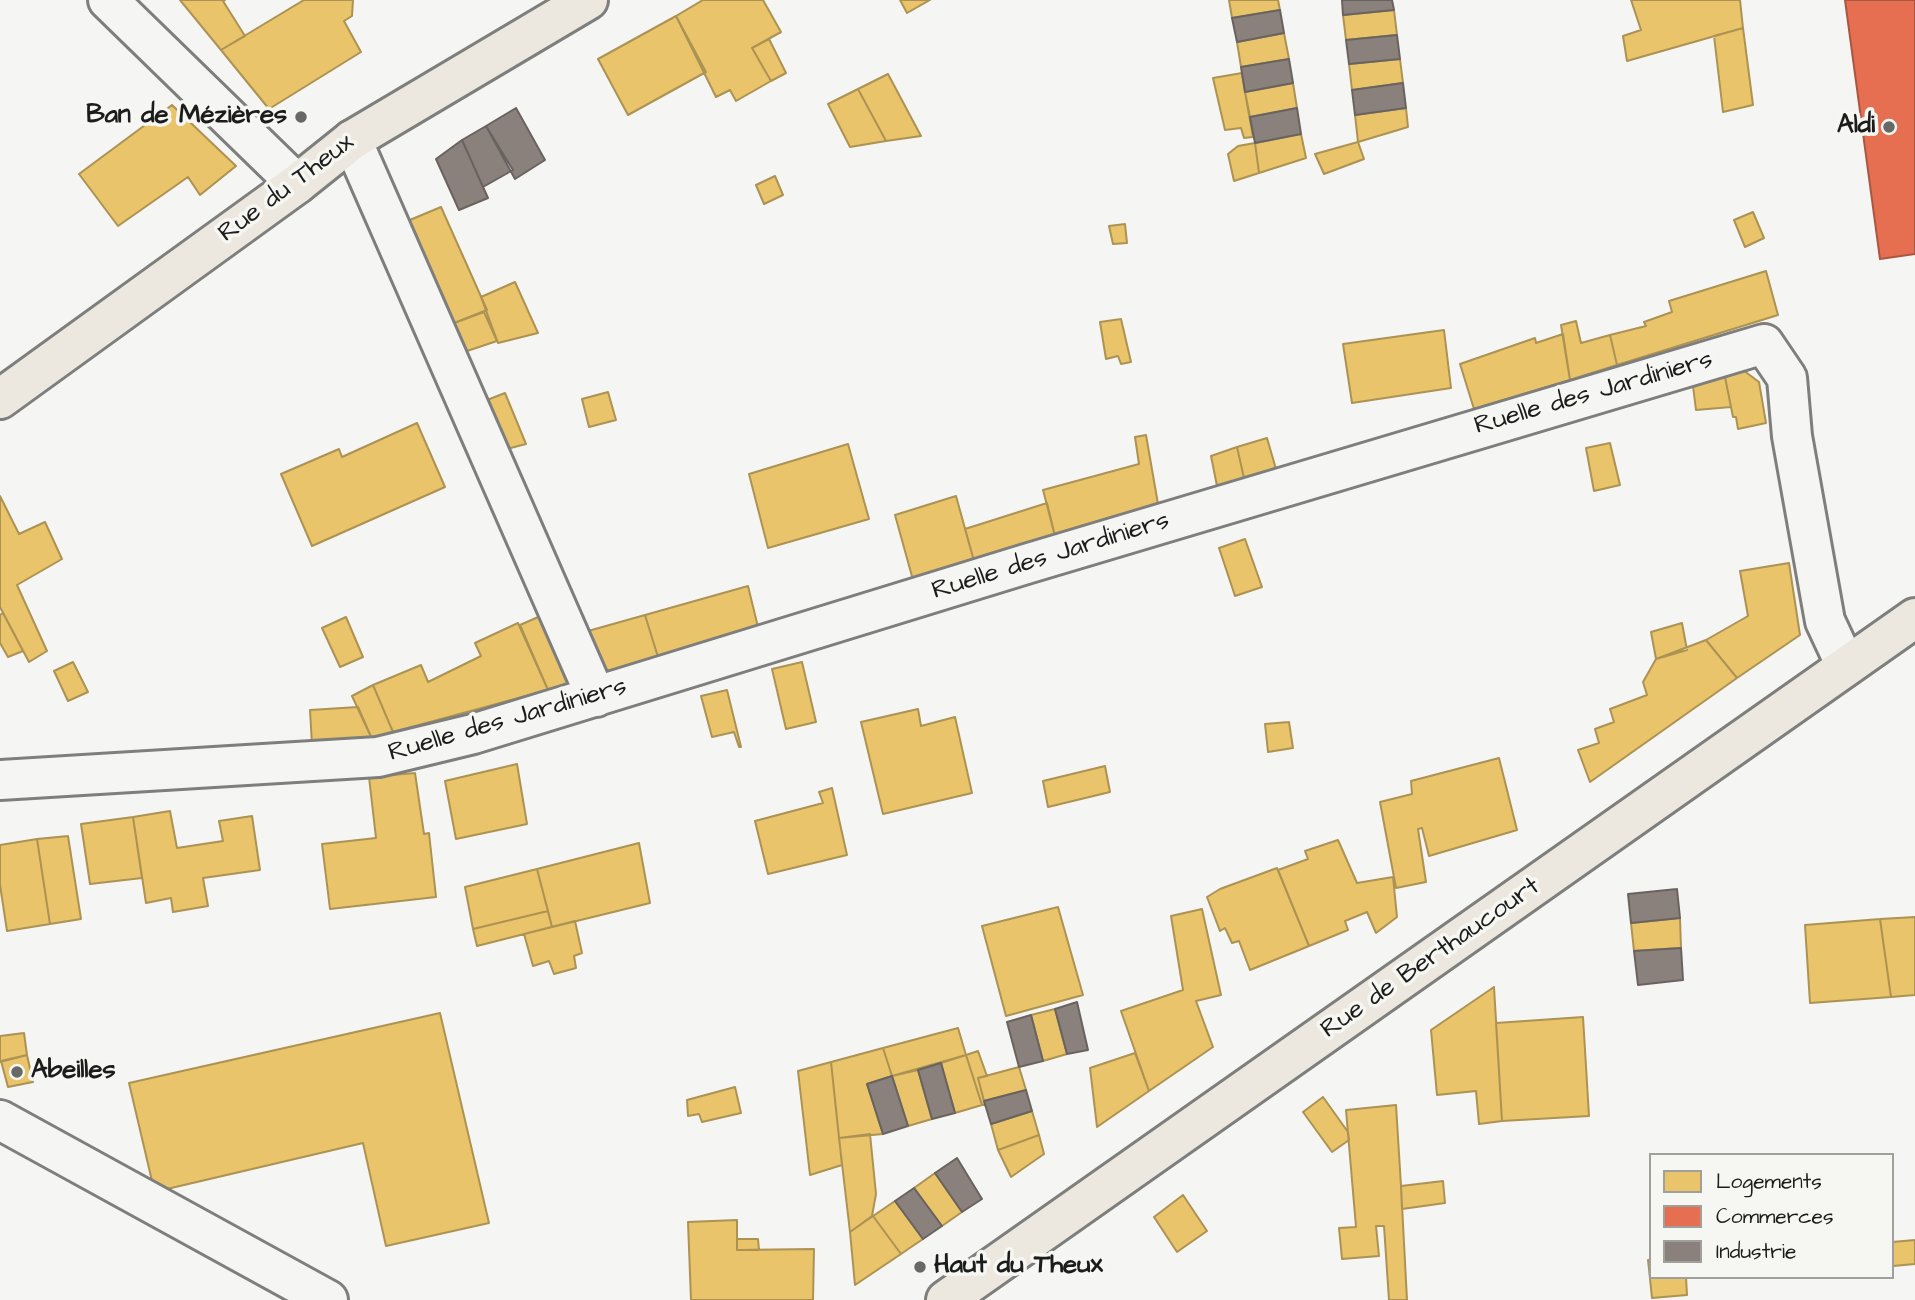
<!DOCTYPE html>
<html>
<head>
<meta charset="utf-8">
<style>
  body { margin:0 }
  #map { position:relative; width:1915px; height:1300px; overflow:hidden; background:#f5f5f3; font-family:"Architects Daughter",sans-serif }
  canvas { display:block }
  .legend { position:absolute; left:1649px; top:1153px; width:245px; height:126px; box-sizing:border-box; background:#f6f6f2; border:2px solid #9f9f9c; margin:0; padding:9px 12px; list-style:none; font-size:21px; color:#1c1c1c }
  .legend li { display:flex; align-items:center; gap:14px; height:35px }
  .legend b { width:35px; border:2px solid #9f9f9c }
</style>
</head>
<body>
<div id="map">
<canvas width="1915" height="1300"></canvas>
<ul class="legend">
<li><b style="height:19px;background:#e9c46a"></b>Logements</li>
<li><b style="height:19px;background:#e76f51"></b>Commerces</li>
<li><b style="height:19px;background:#8a817c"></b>Industrie</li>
</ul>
</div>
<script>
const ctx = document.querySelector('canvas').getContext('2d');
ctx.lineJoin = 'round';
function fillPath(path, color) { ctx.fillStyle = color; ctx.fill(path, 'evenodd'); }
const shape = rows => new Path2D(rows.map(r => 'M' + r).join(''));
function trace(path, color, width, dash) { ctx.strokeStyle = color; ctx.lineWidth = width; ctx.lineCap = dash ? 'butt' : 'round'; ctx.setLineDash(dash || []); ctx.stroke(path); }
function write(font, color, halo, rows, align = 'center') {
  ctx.font = font + ' "Architects Daughter",sans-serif'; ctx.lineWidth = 7; ctx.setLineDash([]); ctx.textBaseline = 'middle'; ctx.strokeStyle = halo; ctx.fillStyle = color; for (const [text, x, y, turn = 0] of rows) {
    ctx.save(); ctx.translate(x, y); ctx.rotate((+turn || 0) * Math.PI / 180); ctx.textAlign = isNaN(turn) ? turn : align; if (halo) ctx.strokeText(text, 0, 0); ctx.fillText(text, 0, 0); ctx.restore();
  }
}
const homes = shape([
  [180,0,225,0,223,1,245,36,221,50,180,0],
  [304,0,353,0,352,16,344,21,361,52,269,109,221,50,304,0],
  [703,0,763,0,781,32,752,48,771,81,736,101,730,90,716,97,676,16,703,0],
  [900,0,930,0,907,13,900,0],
  [1229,0,1278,0,1280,10,1232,18,1229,0],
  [1631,0,1740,0,1743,28,1627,61,1623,36,1641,30,1631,0],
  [1394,10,1397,35,1346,40,1343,15,1394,10],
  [676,16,706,72,628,115,598,59,676,16],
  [1743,28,1753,105,1723,112,1714,36,1743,28],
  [1284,33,1289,59,1241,67,1237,42,1284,33],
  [769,39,786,73,771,81,752,48,769,39],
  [1400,59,1403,83,1352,90,1349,64,1400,59],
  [1242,73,1245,92,1253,137,1244,138,1241,128,1225,130,1213,78,1242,73],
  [888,74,921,136,886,141,858,89,888,74],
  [1293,83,1297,108,1250,117,1245,92,1293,83],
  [858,89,886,141,850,147,828,104,858,89],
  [172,105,236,166,200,195,188,177,118,226,79,174,172,105],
  [1406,108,1408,127,1358,142,1355,115,1406,108],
  [1301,134,1306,158,1259,173,1255,143,1301,134],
  [1358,142,1364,159,1324,174,1315,154,1358,142],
  [1255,143,1259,173,1234,181,1228,154,1238,146,1255,143],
  [775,176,783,195,764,204,756,185,775,176],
  [441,207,487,310,449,325,405,222,441,207],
  [1753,212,1764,238,1745,247,1734,220,1753,212],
  [1125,224,1127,243,1113,244,1109,226,1125,224],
  [1766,271,1778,315,1617,365,1610,335,1646,326,1644,322,1672,312,1669,301,1766,271],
  [515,282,538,333,498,343,481,297,515,282],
  [484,312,497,341,461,353,449,325,484,312],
  [1121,319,1131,362,1121,364,1118,356,1106,359,1100,322,1121,319],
  [1576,321,1581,343,1610,335,1617,365,1570,380,1561,325,1576,321],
  [1444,330,1451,388,1352,403,1343,344,1444,330],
  [1563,334,1570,380,1474,409,1460,364,1535,338,1536,343,1563,334],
  [1735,364,1759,382,1766,423,1738,429,1736,417,1733,417,1723,367,1735,364],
  [1723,367,1731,407,1696,410,1692,378,1723,367],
  [608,392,616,420,589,427,582,399,608,392],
  [505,393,526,444,503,450,482,402,505,393],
  [417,423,445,487,312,546,281,474,339,449,342,457,417,423],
  [1146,435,1158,504,1055,536,1043,490,1139,464,1135,437,1146,435],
  [1267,438,1276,469,1244,478,1237,447,1267,438],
  [1610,443,1620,485,1594,491,1586,448,1610,443],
  [848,444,869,519,768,548,749,474,848,444],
  [1237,447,1244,478,1217,486,1211,456,1237,447],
  [0,496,19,534,45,522,62,559,17,585,47,651,29,662,0,607,0,496],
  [956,496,974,561,913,580,895,515,956,496],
  [1047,503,1055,536,974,561,965,529,1047,503],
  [1245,539,1262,587,1235,596,1219,548,1245,539],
  [1789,563,1800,635,1737,678,1706,640,1748,616,1740,571,1789,563],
  [748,586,758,627,658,657,645,615,748,586],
  [3,613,23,651,8,657,0,643,0,615,3,613],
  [545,614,575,683,548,690,520,625,545,614],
  [645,615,658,657,610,671,595,665,581,633,645,615],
  [346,617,363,657,340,667,322,628,346,617],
  [518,623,548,690,393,732,373,685,421,665,428,682,481,656,475,643,518,623],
  [1682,623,1687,650,1656,659,1651,632,1682,623],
  [1706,640,1737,678,1590,782,1578,750,1599,743,1595,729,1614,722,1610,709,1647,695,1643,682,1656,659,1706,640],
  [73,662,88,692,68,701,54,671,73,662],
  [802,662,816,722,786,729,772,669,802,662],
  [373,685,393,732,372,739,352,696,373,685],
  [727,690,741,747,739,747,734,732,712,737,701,696,727,690],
  [358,707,372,739,312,745,310,710,358,707],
  [918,709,921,726,955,717,972,793,883,814,861,722,918,709],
  [1289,722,1293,748,1268,752,1265,724,1289,722],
  [1499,758,1517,830,1429,856,1422,828,1418,829,1426,882,1396,888,1380,802,1412,794,1411,781,1499,758],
  [517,764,527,824,456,839,445,781,517,764],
  [1105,766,1110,792,1048,807,1043,781,1105,766],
  [415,773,424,834,429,833,436,897,330,909,322,844,376,838,369,777,415,773],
  [832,788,847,855,768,874,755,821,823,803,819,792,832,788],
  [170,811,177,848,223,841,219,821,252,816,260,870,203,878,208,906,173,912,171,898,146,903,133,817,170,811],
  [133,817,142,878,90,884,81,824,133,817],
  [68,836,81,919,50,924,37,839,68,836],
  [37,839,50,924,7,931,0,885,0,845,37,839],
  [1338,840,1357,883,1393,877,1397,917,1376,933,1367,912,1345,921,1348,930,1309,946,1278,870,1308,859,1305,851,1338,840],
  [639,843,650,903,552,927,537,869,639,843],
  [1277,868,1309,946,1250,970,1239,941,1232,943,1225,928,1220,931,1207,897,1220,889,1277,868],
  [537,869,548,911,473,929,465,887,537,869],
  [1058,907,1083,995,1006,1016,982,926,1058,907],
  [1202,909,1221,995,1196,1001,1213,1047,1149,1091,1121,1011,1183,990,1171,916,1202,909],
  [548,911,552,927,477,946,473,929,548,911],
  [1915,917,1915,995,1891,997,1880,919,1915,917],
  [1680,918,1681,948,1634,951,1631,923,1680,918],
  [1880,919,1891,997,1810,1003,1805,925,1880,919],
  [575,921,582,953,574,956,576,968,554,974,549,961,533,966,524,934,575,921],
  [1494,987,1502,1121,1479,1124,1476,1091,1437,1095,1431,1030,1494,987],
  [1055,1009,1067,1054,1043,1061,1031,1015,1055,1009],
  [440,1013,489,1223,386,1246,363,1143,167,1189,152,1181,129,1083,440,1013],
  [1583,1017,1589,1116,1502,1121,1496,1023,1583,1017],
  [958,1028,966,1055,892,1076,883,1048,958,1028],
  [24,1033,27,1055,0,1062,0,1036,24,1033],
  [883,1048,892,1076,867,1084,883,1134,839,1138,831,1062,883,1048],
  [978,1051,987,1076,978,1078,985,1105,982,1105,966,1055,978,1051],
  [1135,1053,1149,1091,1097,1127,1090,1068,1135,1053],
  [27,1055,33,1082,8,1087,1,1061,27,1055],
  [966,1055,982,1105,955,1113,941,1063,966,1055],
  [831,1062,842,1165,810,1175,798,1071,831,1062],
  [1019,1067,1026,1090,984,1101,978,1078,1019,1067],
  [918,1070,932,1119,908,1126,892,1076,918,1070],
  [735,1087,741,1113,702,1122,699,1114,688,1116,687,1100,735,1087],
  [1323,1097,1348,1132,1349,1140,1332,1152,1303,1112,1323,1097],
  [1396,1105,1401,1186,1407,1300,1389,1300,1384,1226,1376,1226,1379,1256,1342,1259,1339,1228,1356,1227,1346,1110,1396,1105],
  [1032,1111,1039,1135,998,1150,991,1124,1032,1111],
  [870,1134,876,1194,872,1216,850,1232,839,1138,870,1134],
  [1039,1135,1044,1154,1011,1177,998,1150,1039,1135],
  [935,1173,962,1212,942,1226,914,1188,935,1173],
  [1443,1181,1445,1203,1402,1209,1401,1186,1443,1181],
  [1183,1195,1207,1231,1177,1252,1154,1217,1183,1195],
  [895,1201,923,1239,901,1254,873,1216,895,1201],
  [873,1216,901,1254,855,1285,850,1232,873,1216],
  [737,1220,737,1250,814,1249,813,1300,691,1300,688,1222,737,1220],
  [737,1239,758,1239,759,1250,737,1250,737,1239],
  [1915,1240,1915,1264,1893,1266,1892,1242,1915,1240],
  [1648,1260,1651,1260,1651,1277,1686,1277,1687,1295,1652,1298,1648,1260]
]);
fillPath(homes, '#e9c46a');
trace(homes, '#ac9253', 2);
const shops = shape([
  [1845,0,1915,0,1915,254,1880,259,1845,0]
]);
fillPath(shops, '#e76f51');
trace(shops, '#aa5641', 2);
const industry = shape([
  [1342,0,1392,0,1394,10,1343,15,1342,0],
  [1280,10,1284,33,1237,42,1232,18,1280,10],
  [1397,35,1400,59,1349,64,1346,40,1397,35],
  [1289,59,1293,83,1245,92,1241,67,1289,59],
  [1403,83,1406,108,1355,115,1352,90,1403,83],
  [516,108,545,160,515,179,486,126,516,108],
  [1297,108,1301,134,1255,143,1250,117,1297,108],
  [486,126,513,170,483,187,462,140,486,126],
  [462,140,488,198,459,210,436,159,462,140],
  [1677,889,1680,918,1631,923,1628,894,1677,889],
  [1681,948,1683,980,1638,985,1634,951,1681,948],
  [1077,1002,1088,1050,1067,1054,1055,1009,1077,1002],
  [1031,1015,1043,1061,1019,1067,1007,1022,1031,1015],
  [941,1063,955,1113,932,1119,918,1070,941,1063],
  [892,1076,908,1126,883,1134,867,1084,892,1076],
  [1026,1090,1032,1111,991,1124,984,1101,1026,1090],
  [957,1158,982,1199,962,1212,935,1173,957,1158],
  [914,1188,942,1226,923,1239,895,1201,914,1188]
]);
fillPath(industry, '#8a817c');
trace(industry, '#69635f', 2);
const minor = shape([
  [108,0,297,184],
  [352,140,596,697],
  [0,780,378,757,473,734,1026,564,1764,344,1787,378,1792,436,1825,621,1846,666],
  [0,1120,328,1300]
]);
const major = shape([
  [0,399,297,184,352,140,588,0],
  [946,1300,1915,618]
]);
trace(minor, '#7e7e7d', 44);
trace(major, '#7e7e7d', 44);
trace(minor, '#f5f5f3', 38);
trace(major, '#ece8df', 38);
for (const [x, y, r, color] of [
  [301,117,7,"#686867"],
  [1889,127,7,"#686867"],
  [17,1072,7,"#686867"],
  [920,1267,7,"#686867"]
]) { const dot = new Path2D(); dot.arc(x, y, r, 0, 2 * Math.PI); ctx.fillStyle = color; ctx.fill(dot); trace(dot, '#f6f6f2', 2.5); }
write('bold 26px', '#1c1c1c', '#f6f6f2', [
  ["Ban de Mézières",287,117],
  ["Aldi",1875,127],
  ["Abeilles",31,1072,"left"],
  ["Haut du Theux",934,1267,"left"]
], 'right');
write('26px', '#1c1c1c', '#f6f6f2', [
  ["Rue du Theux",287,189,-37],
  ["Ruelle des Jardiniers",1594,394,-16],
  ["Ruelle des Jardiniers",1051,557,-17],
  ["Ruelle des Jardiniers",508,721,-16],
  ["Rue de Berthaucourt",1431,959,-35]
]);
</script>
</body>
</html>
